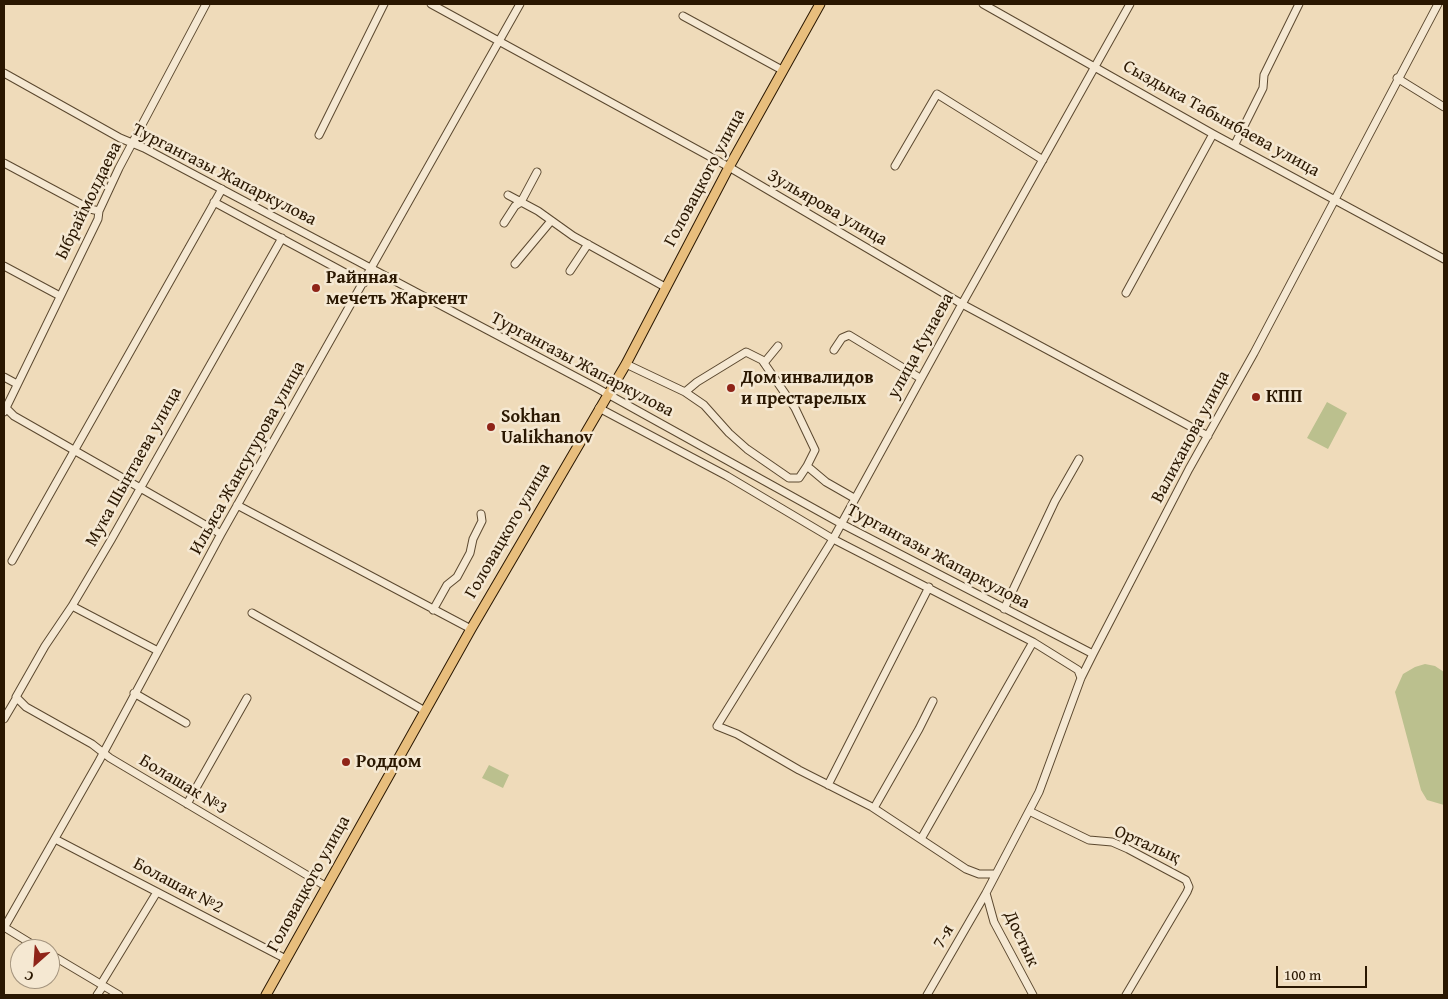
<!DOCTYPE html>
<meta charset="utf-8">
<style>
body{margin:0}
#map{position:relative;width:1448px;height:999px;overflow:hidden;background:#efdbba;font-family:"Gentium Book Plus",serif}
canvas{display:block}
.frame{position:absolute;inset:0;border:5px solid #2a1701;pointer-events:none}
.north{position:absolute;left:10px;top:939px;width:50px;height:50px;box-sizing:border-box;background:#f5e8d2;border:1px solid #a4947e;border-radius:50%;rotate:206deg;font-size:14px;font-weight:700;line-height:20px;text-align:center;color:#2a1701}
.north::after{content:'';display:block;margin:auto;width:18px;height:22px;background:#8f2418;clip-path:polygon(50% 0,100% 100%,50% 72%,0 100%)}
.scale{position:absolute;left:1276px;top:966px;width:91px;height:22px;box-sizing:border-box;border:2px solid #2a1701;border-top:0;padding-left:6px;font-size:15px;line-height:18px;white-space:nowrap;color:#2a1701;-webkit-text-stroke:4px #f5e8d2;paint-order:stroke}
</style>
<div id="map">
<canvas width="1448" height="999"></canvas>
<div class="frame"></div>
<div class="north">С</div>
<div class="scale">100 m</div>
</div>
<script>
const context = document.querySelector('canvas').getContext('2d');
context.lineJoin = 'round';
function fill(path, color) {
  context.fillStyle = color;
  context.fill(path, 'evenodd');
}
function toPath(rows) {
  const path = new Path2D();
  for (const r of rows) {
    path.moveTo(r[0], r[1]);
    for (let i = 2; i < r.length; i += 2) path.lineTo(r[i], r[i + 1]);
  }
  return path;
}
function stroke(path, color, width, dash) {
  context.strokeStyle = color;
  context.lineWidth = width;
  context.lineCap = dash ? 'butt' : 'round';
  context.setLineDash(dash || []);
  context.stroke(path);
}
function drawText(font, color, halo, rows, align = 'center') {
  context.font = font + ' "Gentium Book Plus",serif';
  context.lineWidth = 5;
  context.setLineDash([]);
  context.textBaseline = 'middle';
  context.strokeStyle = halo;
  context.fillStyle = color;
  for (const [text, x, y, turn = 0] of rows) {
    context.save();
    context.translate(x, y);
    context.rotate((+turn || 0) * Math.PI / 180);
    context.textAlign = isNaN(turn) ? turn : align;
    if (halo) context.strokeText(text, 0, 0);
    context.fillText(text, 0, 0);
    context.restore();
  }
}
const green = toPath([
 [1327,402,1347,413,1328,449,1307,438],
 [1425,664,1435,666,1444,672,1444,805,1427,800,1421,790,1395,692,1403,674,1415,667],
 [489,765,509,775,503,788,482,778]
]);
const minor = toPath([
 [431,4,729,167,962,304,1208,436],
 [983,4,1213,134,1444,259],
 [683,16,782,70],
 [4,73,120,138,144,148,595,387,840,523,1093,654],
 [1397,78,1444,107],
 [319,135,384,4],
 [1235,144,1263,88,1264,75,1299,4],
 [4,163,90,209,99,211],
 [895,166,937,94,1043,160],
 [508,195,538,211,573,236,665,287],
 [214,202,364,283],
 [504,223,515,206,521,202,537,172],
 [282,238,111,540,72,606,45,646,16,697,26,707,92,744,110,758,327,887],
 [515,264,551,221],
 [4,266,60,296],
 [570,271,588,244],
 [1126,293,1213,134],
 [834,350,842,338,849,335,920,378],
 [764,363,778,346],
 [626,364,685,392,704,405,729,433,747,449,789,478,799,478,807,466,826,482,854,498],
 [4,377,17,384],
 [685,392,697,382,746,352,762,360,795,408,815,450,807,466],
 [6,408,14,416,221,534],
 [599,408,727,476,833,539,1033,642,1078,670,1081,678],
 [4,412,98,219,99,211,119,168,206,4],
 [237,505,471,629],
 [12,561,222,189],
 [72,606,158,651],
 [1004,609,1055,501,1079,459],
 [433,610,447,585,457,577,470,553,473,539,482,521,481,514],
 [252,613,425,711],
 [134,693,186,723],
 [4,719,17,697],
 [828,785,929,587],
 [187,804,247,698],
 [874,808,919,729,933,701],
 [1029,811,1089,840,1112,842,1128,849,1186,880,1189,887,1187,892,1126,995],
 [55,839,286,959],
 [921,839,1033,642],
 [995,874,979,874,966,869,872,807,799,770,737,734,717,726,833,539,962,304,1130,4],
 [986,893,994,922,1033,995],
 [4,927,40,949],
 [4,928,99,761,221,534,520,4],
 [50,954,119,995],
 [101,984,157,892],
 [97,995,103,986],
 [927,995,986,893,1039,792,1081,678,1093,654,1189,469,1254,353,1438,4]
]);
const major = toPath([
 [266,995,471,629,626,364,729,167,820,4]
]);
const markers = [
 [316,288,5,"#8f2418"],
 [731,388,5,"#8f2418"],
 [1256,397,5,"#8f2418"],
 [491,427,5,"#8f2418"],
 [346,762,5,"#8f2418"]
];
const streetNames = [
 ["Сыздыка Табынбаева улица",1221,119,29],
 ["Тургангазы Жапаркулова",224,175,27],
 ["Головацкого улица",705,178,-62],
 ["Ыбраймолдаева",89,201,-64],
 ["Зульярова улица",827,208,30],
 ["улица Кунаева",921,346,-61],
 ["Тургангазы Жапаркулова",582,365,28],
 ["Валиханова улица",1191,437,-62],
 ["Ильяса Жансугурова улица",248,458,-61],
 ["Мука Шынтаева улица",134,467,-61],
 ["Головацкого улица",508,531,-60],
 ["Тургангазы Жапаркулова",938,557,28],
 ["Болашак №3",183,785,31],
 ["Орталық",1147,845,24],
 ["Головацкого улица",309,884,-61],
 ["Болашак №2",178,886,28],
 ["7-я",944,937,-60],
 ["Достык",1021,939,65]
];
const poiNames = [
 ["Райнная",326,278],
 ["мечеть Жаркент",326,299],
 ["Дом инвалидов",741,378],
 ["и престарелых",741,399],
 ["КПП",1266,397],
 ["Sokhan",501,417],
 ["Ualikhanov",501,438],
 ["Роддом",356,762]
];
fill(green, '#bbc08e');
stroke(minor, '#5b482f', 9);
stroke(major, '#2a1701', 11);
stroke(minor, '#f5e8d2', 7);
stroke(major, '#e8be7d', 9);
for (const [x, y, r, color] of markers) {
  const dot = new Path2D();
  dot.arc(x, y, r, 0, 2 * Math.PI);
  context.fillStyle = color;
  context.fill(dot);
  stroke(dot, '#f5e8d2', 2);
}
drawText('18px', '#2a1701', '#f5e8d2', streetNames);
drawText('bold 18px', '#2a1701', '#f5e8d2', poiNames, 'left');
</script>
